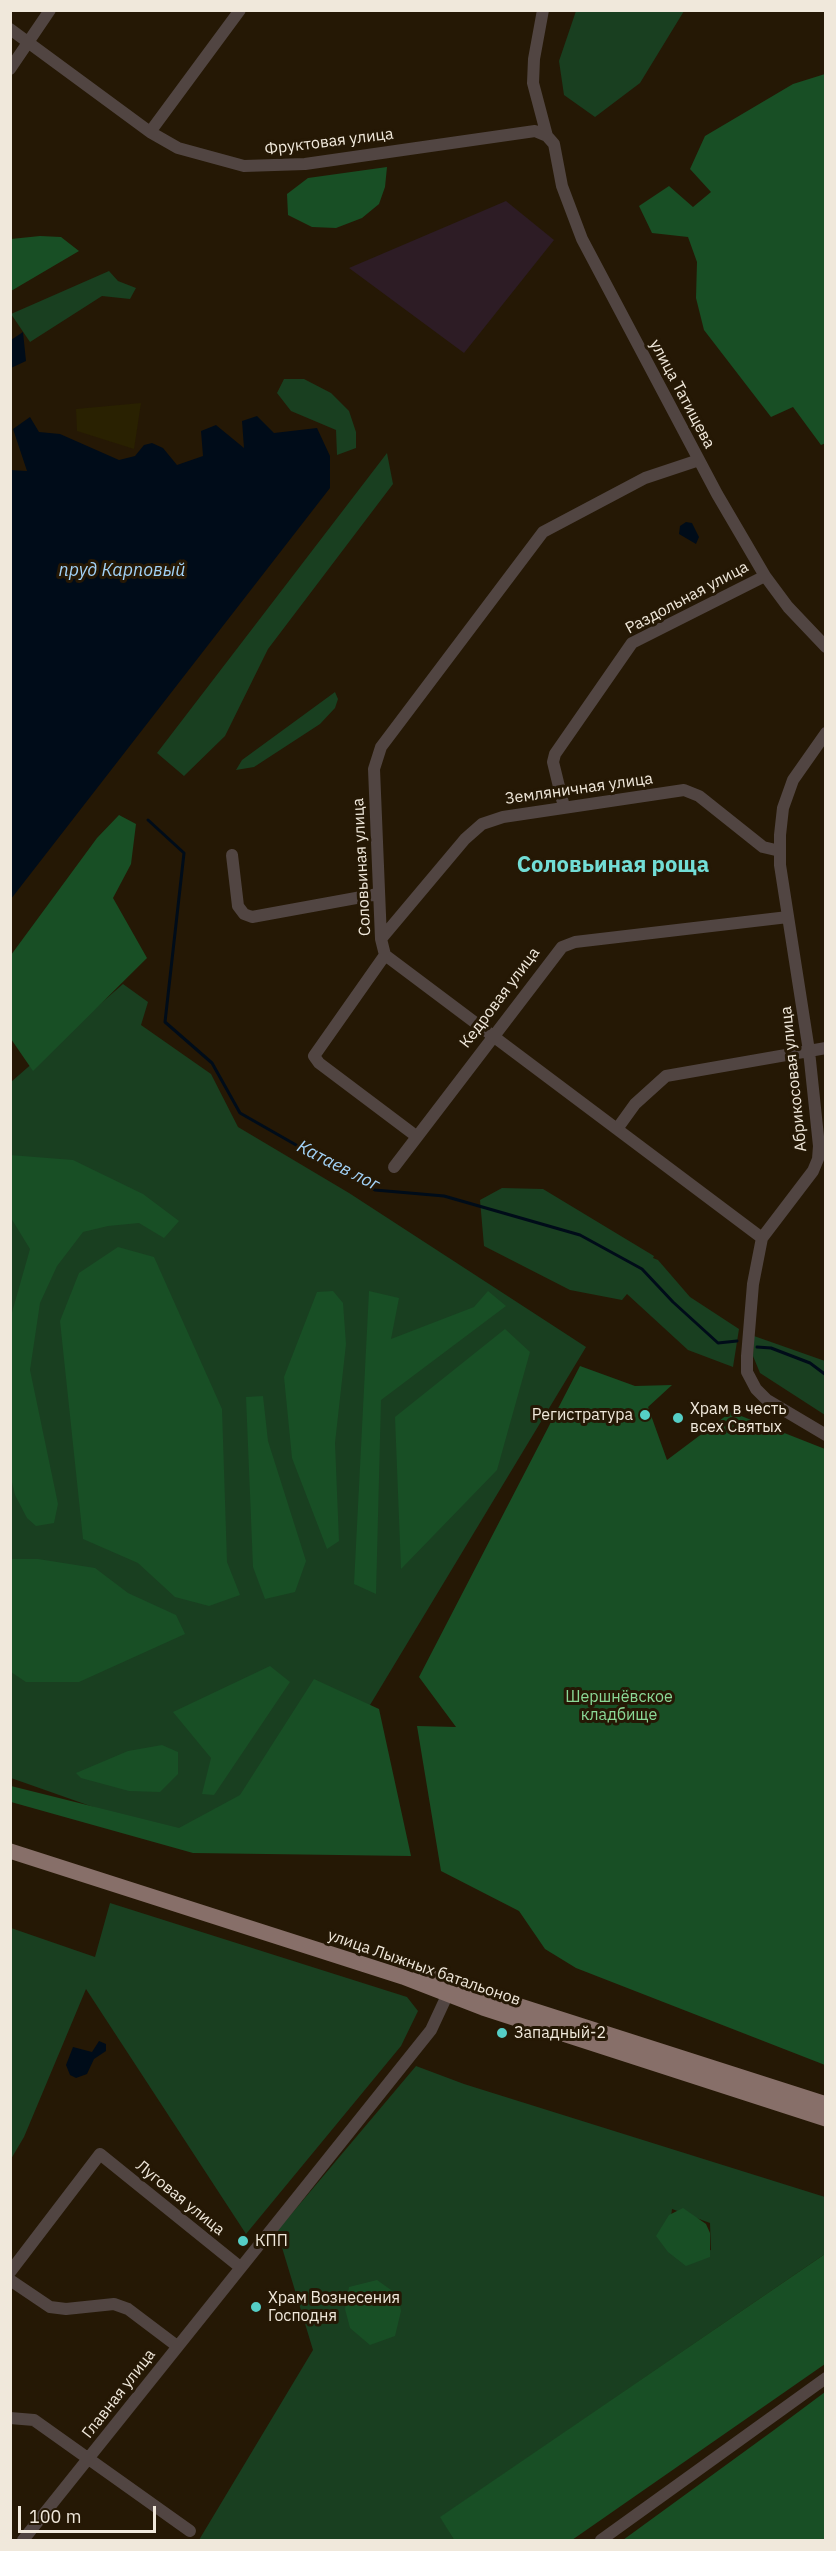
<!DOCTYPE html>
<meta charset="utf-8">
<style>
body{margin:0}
#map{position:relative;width:836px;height:2551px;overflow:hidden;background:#251805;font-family:"IBM Plex Sans",sans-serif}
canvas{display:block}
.frame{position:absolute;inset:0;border:12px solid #f0e8db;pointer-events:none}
.scale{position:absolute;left:18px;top:2506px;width:138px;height:27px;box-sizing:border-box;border:3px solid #f0e8db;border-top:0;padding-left:8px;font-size:18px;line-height:21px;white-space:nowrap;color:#f0e8db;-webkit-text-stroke:4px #251805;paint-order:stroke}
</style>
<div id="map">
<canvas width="836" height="2551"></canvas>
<div class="frame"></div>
<div class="scale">100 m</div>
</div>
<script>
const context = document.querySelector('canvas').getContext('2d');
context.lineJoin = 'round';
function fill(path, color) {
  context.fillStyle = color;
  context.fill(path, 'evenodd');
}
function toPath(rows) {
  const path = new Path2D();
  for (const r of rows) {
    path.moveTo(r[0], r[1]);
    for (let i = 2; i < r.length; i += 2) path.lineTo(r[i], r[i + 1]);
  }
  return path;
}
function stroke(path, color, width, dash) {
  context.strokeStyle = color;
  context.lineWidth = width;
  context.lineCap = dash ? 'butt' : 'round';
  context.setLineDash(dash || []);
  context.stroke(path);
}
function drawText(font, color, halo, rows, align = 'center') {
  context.font = font + ' "IBM Plex Sans",sans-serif';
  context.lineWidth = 6;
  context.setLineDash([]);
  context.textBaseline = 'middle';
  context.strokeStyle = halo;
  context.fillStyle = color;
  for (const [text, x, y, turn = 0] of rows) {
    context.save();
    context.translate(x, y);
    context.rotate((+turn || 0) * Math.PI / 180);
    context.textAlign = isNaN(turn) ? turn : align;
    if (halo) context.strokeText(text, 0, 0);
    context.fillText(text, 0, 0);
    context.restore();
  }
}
const commercial = toPath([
 [506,201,554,240,464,353,349,268]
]);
const green = toPath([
 [576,11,684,11,640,83,595,117,564,95,559,61],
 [109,271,118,281,136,288,130,299,102,296,30,342,11,314],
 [284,379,304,379,331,393,349,411,356,432,356,448,337,455,336,430,291,411,277,393],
 [387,453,393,484,268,649,225,736,184,776,157,753],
 [335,692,338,699,335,708,320,724,254,767,236,770,242,760],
 [123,984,148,1002,141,1025,211,1074,238,1127,349,1193,586,1347,300,1821,201,1845,11,1778,11,1082],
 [502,1188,543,1189,654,1256,653,1258,658,1260,690,1297,739,1329,733,1367,688,1350,627,1294,622,1300,570,1290,484,1246,480,1200],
 [754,1336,825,1361,825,1415,760,1373,753,1356],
 [110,1903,407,1997,418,2011,401,2046,246,2234,86,1989,24,2137,11,2159,11,1928,95,1957],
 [416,2066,464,2084,825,2197,825,2254,441,2517,454,2540,199,2540,313,2350,277,2231],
 [672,2209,710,2223,711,2250,683,2257,668,2242]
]);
const forest = toPath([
 [825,74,826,443,821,445,793,407,771,417,704,330,696,298,697,262,688,237,652,233,639,206,669,186,693,207,711,192,690,169,705,136,793,84],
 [387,167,385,187,379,204,362,218,336,228,312,227,288,215,287,194,308,178],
 [40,236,61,237,79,251,11,291,11,239],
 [119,815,136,824,131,864,113,898,147,958,33,1071,11,1039,11,955,97,838],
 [10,1155,73,1160,143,1194,179,1221,164,1238,139,1223,108,1226,83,1232,57,1266,40,1303,30,1370,58,1504,54,1523,36,1526,27,1518,15,1495,11,1478,11,1316,30,1249,11,1218],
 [118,1247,154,1257,222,1409,227,1562,240,1595,209,1606,175,1597,138,1563,83,1539,60,1321,79,1273],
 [333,1291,343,1303,346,1344,335,1443,339,1541,327,1549,292,1458,284,1377,317,1292],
 [369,1291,399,1298,391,1339,474,1307,488,1291,506,1306,381,1400,376,1594,354,1584],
 [505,1329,530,1352,497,1470,401,1569,395,1417],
 [580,1366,635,1386,672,1385,648,1407,667,1460,731,1412,825,1449,825,2065,576,1968,545,1949,519,1911,441,1871,417,1726,456,1727,419,1677],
 [263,1396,268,1441,306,1561,295,1592,265,1599,253,1567,246,1397],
 [11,1559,38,1559,95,1568,128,1593,176,1615,185,1634,79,1682,26,1682,11,1672],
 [270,1666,290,1682,214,1795,202,1794,211,1758,173,1712],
 [314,1679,379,1709,411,1856,193,1853,11,1802,11,1786,179,1828,240,1795],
 [162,1745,178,1752,178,1774,160,1792,129,1791,81,1778,76,1773,128,1751],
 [683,2208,706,2224,710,2233,710,2257,686,2266,668,2252,656,2236,669,2215],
 [825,2254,825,2364,572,2540,454,2540,440,2517],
 [377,2280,398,2295,401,2311,395,2336,370,2345,350,2328,345,2309,349,2287],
 [825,2392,825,2540,623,2540,774,2430]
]);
const sand = toPath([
 [141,403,134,449,77,431,76,409]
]);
const water = toPath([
 [23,332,26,361,11,368,11,340],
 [257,416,274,433,317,428,330,456,330,488,11,899,10,470,27,471,13,429,30,417,39,432,60,434,119,460,135,456,144,445,152,443,163,448,177,465,203,456,201,431,216,425,244,448,242,421],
 [686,522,692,523,699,537,696,544,679,534,680,526],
 [99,2041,106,2044,106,2051,94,2059,87,2074,76,2078,70,2075,66,2065,73,2047,92,2052]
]);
const stream = toPath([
 [148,820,184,853,165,1022,212,1063,240,1113,375,1190,444,1196,580,1235,642,1269,673,1302,718,1343,737,1341],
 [757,1347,771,1348,810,1363,826,1375]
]);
const minor = toPath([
 [543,10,534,59,533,83,547,136],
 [10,29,150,132,178,148,244,166,305,164,535,131,547,136,554,144,562,186,582,239,717,494,765,576,788,607,826,647],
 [10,69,50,10],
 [150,132,240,10],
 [699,460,645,478,543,532,381,747,374,769,381,939,385,955,762,1238],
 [826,733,793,780,783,808,780,835,780,865,809,1051,819,1146,818,1159,813,1171,762,1238,753,1284,747,1356,747,1372,756,1389,767,1400,826,1435],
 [564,807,553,762,555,754,632,643,765,576],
 [232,855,238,906,244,914,252,917,378,894],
 [381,939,465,839,482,824,503,817,684,790,699,796,763,847,780,851],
 [385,955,314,1056,319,1063,416,1136],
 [617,1129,635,1104,666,1076,826,1048],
 [394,1167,562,947,575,942,788,917],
 [10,2272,100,2154,240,2267],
 [10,2280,50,2307,66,2309,114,2304,128,2309,177,2346],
 [10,2418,34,2420,190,2531],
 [23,2540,431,2030,451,1987],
 [601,2540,826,2378]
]);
const major = toPath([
 [10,1851,403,1977,483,2008,826,2119],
 [420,1974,826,2104]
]);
const markers = [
 [645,1415,6,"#55cec6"],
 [678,1418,6,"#55cec6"],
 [502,2033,6,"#55cec6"],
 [243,2241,6,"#55cec6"],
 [256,2307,6,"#55cec6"]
];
const streetNames = [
 ["Фруктовая улица",329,142,-7],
 ["улица Татищева",682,394,62],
 ["Раздольная улица",687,598,-28],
 ["Земляничная улица",579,789,-8],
 ["Соловьиная улица",362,867,-93],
 ["Кедровая улица",500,998,-53],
 ["Абрикосовая улица",794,1079,-96],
 ["улица Лыжных батальонов",424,1968,19],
 ["Луговая улица",180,2198,39],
 ["Главная улица",119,2394,-52]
];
const poiNames = [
 ["Храм в честь",690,1409],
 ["всех Святых",690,1427],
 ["Регистратура",633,1415,"right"],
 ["Западный-2",514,2033],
 ["КПП",255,2241],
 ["Храм Вознесения",268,2298],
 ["Господня",268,2316]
];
const parkNames = [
 ["Шершнёвское",619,1697],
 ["кладбище",619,1715]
];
const waterNames = [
 ["пруд Карповый",122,571],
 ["Катаев лог",338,1166,27]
];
const districtNames = [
 ["Соловьиная роща",613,866]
];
fill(commercial, '#2d1c25');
fill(green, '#193f20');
fill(forest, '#184f25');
fill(sand, '#292101');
fill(water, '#000c19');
stroke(stream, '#000c19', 3);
stroke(minor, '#514542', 12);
stroke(major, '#876f69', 15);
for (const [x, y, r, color] of markers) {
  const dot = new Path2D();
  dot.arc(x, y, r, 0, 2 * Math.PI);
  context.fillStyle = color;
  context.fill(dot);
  stroke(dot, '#251805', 2);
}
drawText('16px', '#f0e8db', '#251805', streetNames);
drawText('16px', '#f0e8db', '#251805', poiNames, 'left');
drawText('16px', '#8bd997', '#251805', parkNames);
drawText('italic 18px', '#a3d3f8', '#251805', waterNames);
drawText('bold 22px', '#72ddd6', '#251805', districtNames);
</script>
